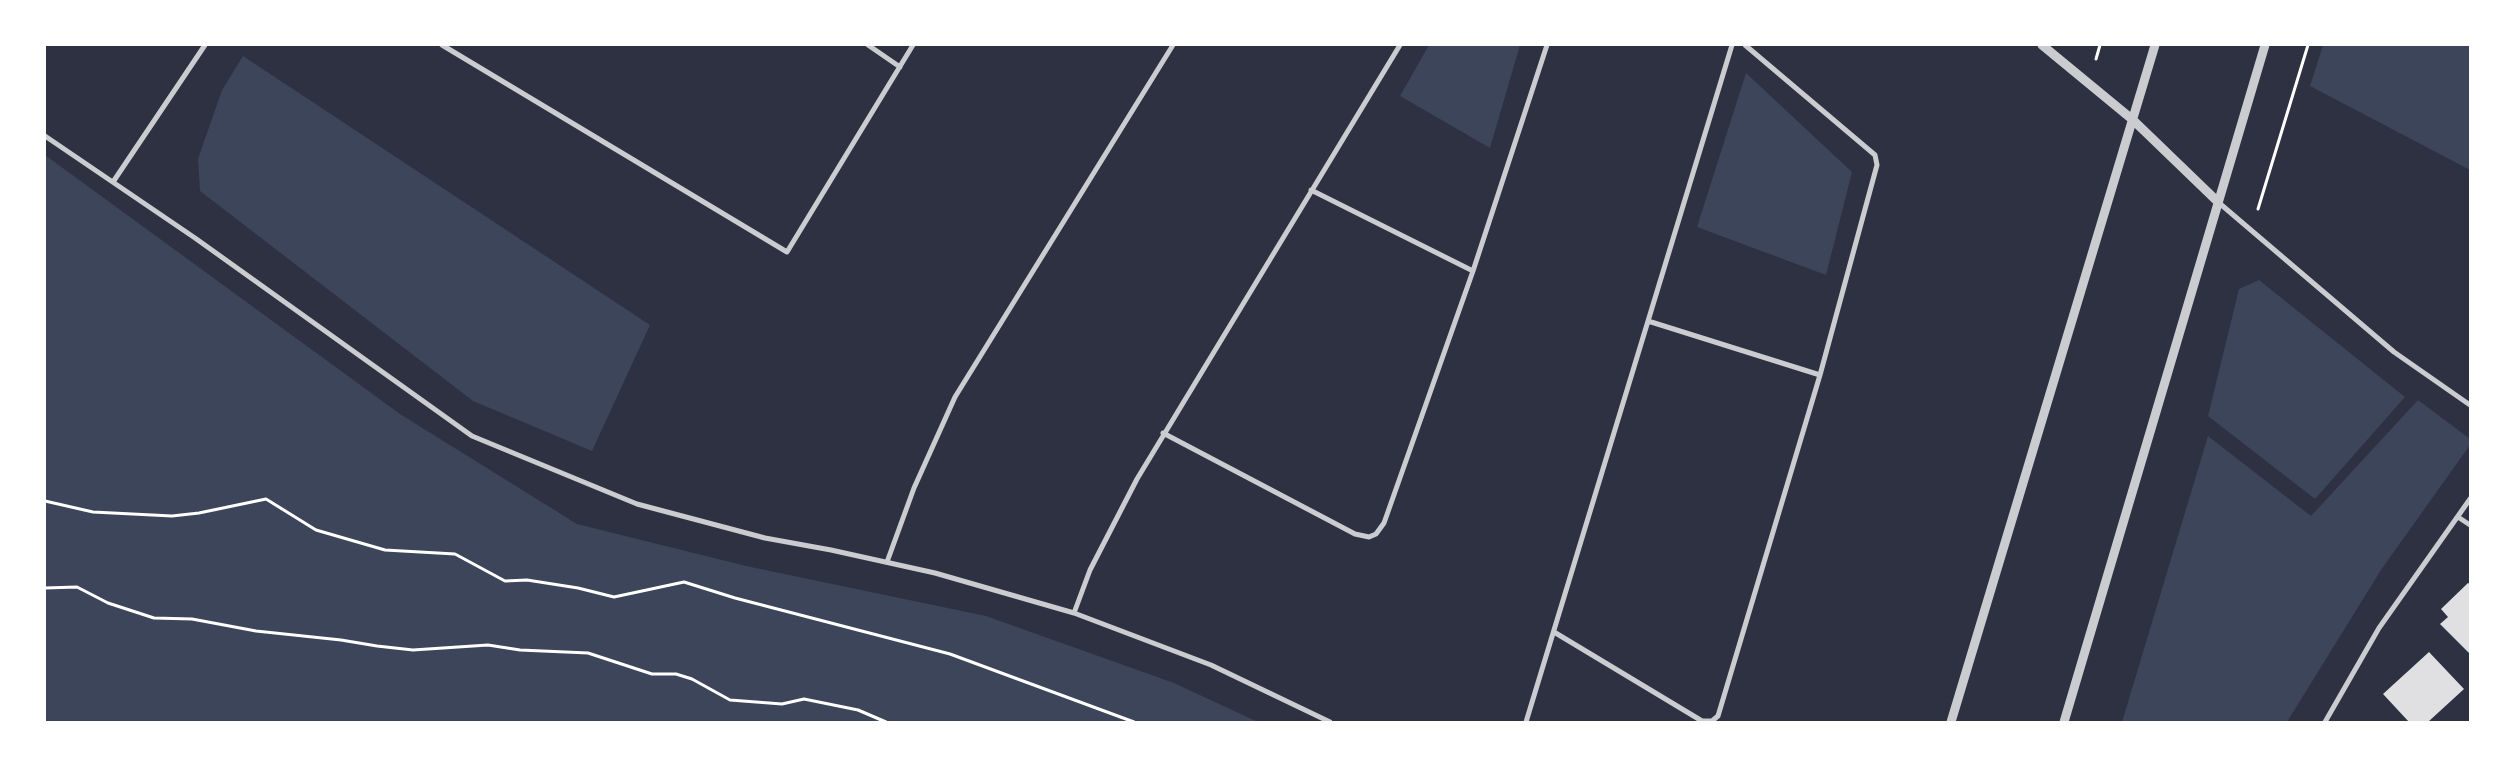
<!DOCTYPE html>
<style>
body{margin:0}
#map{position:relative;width:2515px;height:767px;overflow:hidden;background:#2d3142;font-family:Roboto,sans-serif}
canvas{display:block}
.frame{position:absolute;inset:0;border:46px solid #fff;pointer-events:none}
</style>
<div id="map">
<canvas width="2515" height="767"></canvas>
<div class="frame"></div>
</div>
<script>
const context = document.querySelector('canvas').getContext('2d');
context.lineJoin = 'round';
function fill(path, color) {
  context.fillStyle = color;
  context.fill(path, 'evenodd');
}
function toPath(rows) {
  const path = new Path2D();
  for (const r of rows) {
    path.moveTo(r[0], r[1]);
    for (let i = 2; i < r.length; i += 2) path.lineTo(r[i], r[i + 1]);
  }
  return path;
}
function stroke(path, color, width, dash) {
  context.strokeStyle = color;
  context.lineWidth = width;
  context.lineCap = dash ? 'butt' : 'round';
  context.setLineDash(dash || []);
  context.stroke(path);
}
const green = toPath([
 [1429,45,1520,45,1490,148,1400,96],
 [2323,45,2470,45,2470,170,2310,86],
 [243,56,650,325,592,451,473,401,200,191,198,159,222,90],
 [1746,73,1852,172,1826,275,1697,227],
 [45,155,400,414,577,524,746,566,986,616,1174,683,1258,722,45,722],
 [2259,280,2405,397,2315,499,2208,416,2239,289],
 [2418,400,2470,439,2470,445,2381,570,2287,722,2122,722,2208,436,2311,516]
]);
const building = toPath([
 [2468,583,2470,584,2470,654,2440,624,2448,617,2441,609],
 [2429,652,2464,689,2428,722,2409,722,2383,694]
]);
const path = toPath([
 [2096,59,2100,45],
 [2258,209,2308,45],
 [45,501,93,512,172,516,199,513,266,499,316,530,385,550,455,554,505,581,527,580,578,588,614,597,684,582,735,598,950,654,1134,722],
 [45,588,77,587,108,603,154,618,192,619,256,631,341,640,377,646,413,650,488,645,520,650,588,653,652,674,676,674,692,679,730,700,782,704,804,699,858,710,886,722]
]);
const minor = toPath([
 [442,45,787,252,913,45],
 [868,45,900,67],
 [45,136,195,238,472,436,637,504,765,538,831,550,935,573,1074,613,1211,665,1330,722],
 [113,182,205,45],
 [1311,190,1473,271],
 [2218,202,2394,352,2470,405],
 [1648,321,1820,375],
 [1163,433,1355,534,1369,537,1376,534,1384,523,1473,271,1547,45],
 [2458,517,2470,525],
 [887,562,914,488,955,397,1173,45],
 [1074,613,1090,570,1137,479,1400,45],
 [1554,632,1702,721,1712,721,1718,716,1820,375,1877,165,1875,155,1745,45],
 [1526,722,1732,45],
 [2325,722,2379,628,2470,499]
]);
const tertiary = toPath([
 [2042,45,2133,120,2218,202],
 [1951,722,2155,45],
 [2064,722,2265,45]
]);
fill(green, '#3c4559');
fill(building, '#e0e0e3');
stroke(path, '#fff', 3);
stroke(minor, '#caccd0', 5);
stroke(tertiary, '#caccd0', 9);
</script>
